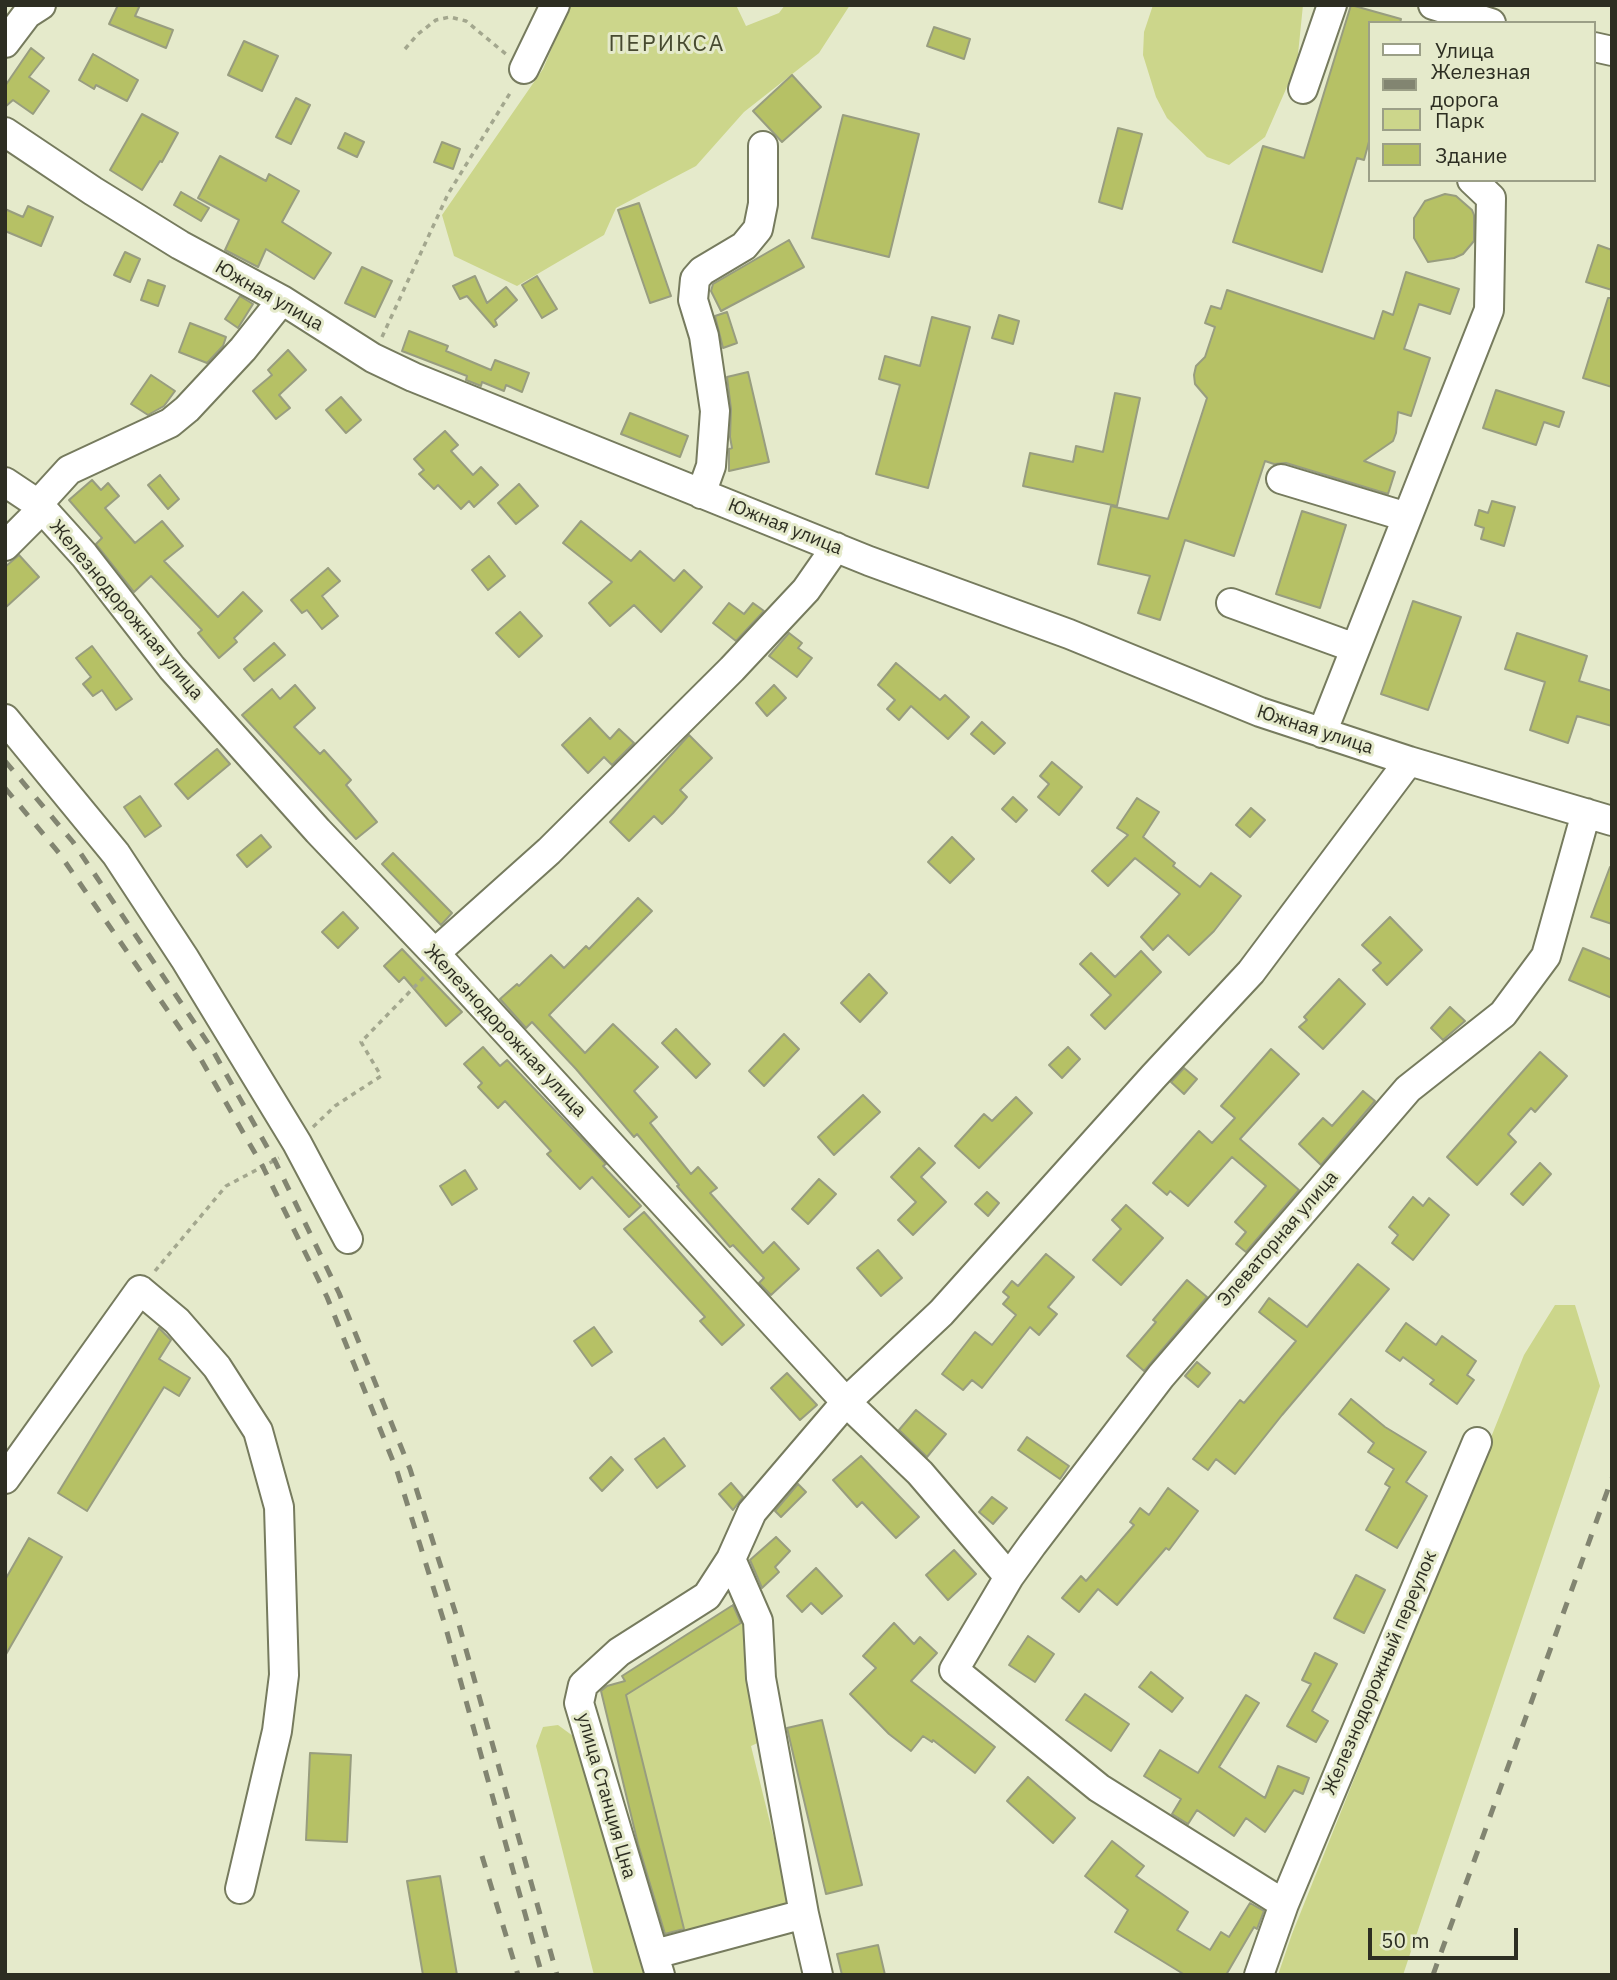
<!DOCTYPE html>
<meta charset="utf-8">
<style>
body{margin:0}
#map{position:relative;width:1617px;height:1980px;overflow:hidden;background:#e5eacb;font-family:"IBM Plex Sans",sans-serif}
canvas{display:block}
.frame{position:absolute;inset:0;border:7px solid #2d2e22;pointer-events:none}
.legend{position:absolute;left:1368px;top:21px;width:228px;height:161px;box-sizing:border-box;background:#e5eacb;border:2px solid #9b9f87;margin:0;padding:9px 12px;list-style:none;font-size:21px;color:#2d2e22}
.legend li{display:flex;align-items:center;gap:14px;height:35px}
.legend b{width:35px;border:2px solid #9b9f87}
.scale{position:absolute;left:1368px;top:1928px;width:150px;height:32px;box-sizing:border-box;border:4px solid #2d2e22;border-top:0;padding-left:9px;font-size:21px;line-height:24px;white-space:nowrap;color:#2d2e22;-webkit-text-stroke:5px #e5eacb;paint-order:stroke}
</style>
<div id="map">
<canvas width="1617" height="1980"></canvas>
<div class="frame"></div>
<ul class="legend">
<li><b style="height:9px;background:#fff"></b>Улица</li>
<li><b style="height:9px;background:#828571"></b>Железная дорога</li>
<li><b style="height:19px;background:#ccd68b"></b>Парк</li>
<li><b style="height:19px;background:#b6c165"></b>Здание</li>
</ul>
<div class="scale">50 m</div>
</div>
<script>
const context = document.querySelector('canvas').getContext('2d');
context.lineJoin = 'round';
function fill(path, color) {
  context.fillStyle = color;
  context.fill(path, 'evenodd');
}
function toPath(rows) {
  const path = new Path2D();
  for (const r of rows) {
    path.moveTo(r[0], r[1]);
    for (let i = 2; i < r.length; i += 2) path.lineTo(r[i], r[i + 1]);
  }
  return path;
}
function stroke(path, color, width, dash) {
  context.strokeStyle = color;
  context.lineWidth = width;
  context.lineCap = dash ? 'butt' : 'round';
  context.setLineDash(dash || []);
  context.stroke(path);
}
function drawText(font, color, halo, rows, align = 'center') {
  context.font = font + ' "IBM Plex Sans",sans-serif';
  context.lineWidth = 6;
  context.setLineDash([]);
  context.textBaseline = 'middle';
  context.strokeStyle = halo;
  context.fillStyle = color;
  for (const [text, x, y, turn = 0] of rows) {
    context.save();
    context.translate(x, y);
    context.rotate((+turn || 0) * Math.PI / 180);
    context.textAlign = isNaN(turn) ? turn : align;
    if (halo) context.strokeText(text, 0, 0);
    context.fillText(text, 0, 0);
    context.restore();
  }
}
const green = toPath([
 [570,5,736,5,746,26,779,13,785,5,850,5,819,53,744,112,696,166,616,208,604,235,517,286,454,256,442,215,543,69],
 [1153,5,1303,5,1297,64,1265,137,1229,165,1207,157,1167,118,1156,97,1143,55,1144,32],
 [1555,1305,1575,1305,1600,1386,1403,1975,1278,1975,1292,1934,1524,1355],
 [748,1618,764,1740,751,1746,788,1895,787,1907,686,1938,626,1695],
 [558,1725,573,1736,581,1734,653,1975,594,1975,536,1746,543,1727]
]);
const building = toPath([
 [118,5,140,5,135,16,173,30,166,48,109,24,118,5],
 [1351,5,1401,19,1400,23,1370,23,1370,138,1364,160,1357,158,1322,272,1233,242,1263,146,1304,158,1351,5],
 [934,27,970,39,964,59,927,46,934,27],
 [244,41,278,56,262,91,228,75,244,41],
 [31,48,44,58,29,77,49,91,33,114,13,100,5,107,5,86,31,48],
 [93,54,138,80,127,101,96,85,94,89,79,80,93,54],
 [792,75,821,107,782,142,753,111,792,75],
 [296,98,310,105,291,144,276,137,296,98],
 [142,114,178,133,162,162,160,161,142,190,110,170,142,114],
 [843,115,919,134,889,257,812,238,843,115],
 [1118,128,1142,134,1122,209,1099,202,1118,128],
 [345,133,364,142,357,157,338,148,345,133],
 [442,142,460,149,453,169,434,162,442,142],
 [220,156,266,181,269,174,299,191,282,222,331,253,314,279,266,249,258,267,225,250,239,220,198,198,220,156],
 [181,192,209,208,201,221,174,205,181,192],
 [1445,194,1456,196,1472,210,1474,215,1474,241,1463,254,1454,258,1428,262,1414,238,1414,218,1425,201,1445,194],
 [639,203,671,296,650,303,618,210,639,203],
 [28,206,53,217,41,246,5,231,5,209,23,217,28,206],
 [789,240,804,267,721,311,711,291,713,284,789,240],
 [1598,245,1612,250,1612,290,1586,282,1598,245],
 [125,252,140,259,130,282,114,275,125,252],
 [362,267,392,281,375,317,345,303,362,267],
 [1406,272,1459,289,1450,314,1419,304,1404,349,1430,358,1411,416,1398,412,1396,433,1393,441,1364,461,1395,472,1388,494,1286,463,1274,464,1265,461,1234,556,1185,540,1160,620,1138,613,1150,576,1098,564,1111,506,1168,519,1207,398,1195,384,1194,375,1196,366,1205,357,1215,327,1205,323,1211,306,1221,309,1227,290,1374,339,1383,311,1393,315,1406,272],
 [475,276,487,303,506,287,517,300,495,320,497,325,494,327,467,296,460,299,453,286,475,276],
 [537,276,557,309,542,318,522,285,537,276],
 [148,280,165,286,158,306,141,300,148,280],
 [240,296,253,304,238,328,225,319,240,296],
 [1608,298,1612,298,1612,387,1583,378,1608,298],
 [727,312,737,343,723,348,715,316,727,312],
 [999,315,1019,321,1013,344,992,338,999,315],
 [932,317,970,327,928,488,876,474,900,385,879,379,885,356,920,366,932,317],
 [190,323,226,337,223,346,207,363,179,352,190,323],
 [409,331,448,346,446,351,491,370,495,360,529,373,522,392,506,385,504,391,482,382,481,386,466,380,467,376,402,351,409,331],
 [288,350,306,370,279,395,290,408,276,419,253,391,272,375,268,370,288,350],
 [748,372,769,462,729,471,729,449,732,448,730,437,731,409,727,377,748,372],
 [151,375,175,391,164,406,148,415,131,404,151,375],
 [1496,390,1564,412,1559,427,1544,422,1536,445,1483,428,1496,390],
 [1115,393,1140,398,1117,506,1023,486,1030,453,1073,462,1076,446,1103,452,1115,393],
 [341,397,361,420,346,433,326,410,341,397],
 [630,413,688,436,680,457,621,434,630,413],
 [445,431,458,445,451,451,473,475,481,467,498,485,474,507,469,501,461,509,438,485,434,489,419,474,424,470,414,459,445,431],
 [160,475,179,499,168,509,148,485,160,475],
 [92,480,101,490,108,483,119,496,105,508,135,543,162,521,183,546,164,561,218,617,243,592,262,611,234,638,237,642,219,658,198,633,202,630,151,576,134,592,96,544,102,538,69,500,92,480],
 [519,484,538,506,516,524,498,503,519,484],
 [1492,501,1515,507,1504,546,1481,539,1484,528,1475,525,1479,510,1488,513,1492,501],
 [1302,511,1346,525,1320,608,1276,594,1302,511],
 [581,521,631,561,640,551,674,581,684,570,702,587,661,632,634,605,610,626,589,603,612,582,563,543,581,521],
 [19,555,39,577,5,608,5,567,19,555],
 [489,556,505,576,488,590,472,570,489,556],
 [328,568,340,581,322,596,338,616,322,629,307,610,302,613,291,600,328,568],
 [1413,601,1461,617,1428,710,1381,694,1413,601],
 [729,603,744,614,753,603,764,611,736,641,713,623,729,603],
 [520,612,542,636,519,657,496,633,520,612],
 [789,633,802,643,798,648,812,658,797,677,769,656,789,633],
 [1517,633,1587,656,1579,681,1612,691,1612,726,1577,716,1568,743,1530,730,1545,682,1505,669,1517,633],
 [274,643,285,655,254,681,244,669,274,643],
 [92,646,132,699,116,710,102,690,93,696,83,684,91,677,76,658,92,646],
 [896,663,940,700,945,695,969,717,948,739,911,706,899,720,887,709,895,700,878,685,896,663],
 [295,685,315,708,294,727,320,754,324,750,351,780,346,785,377,822,356,839,242,715,272,689,280,699,295,685],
 [774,685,786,698,767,716,756,703,774,685],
 [590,718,610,739,619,729,634,743,612,765,604,757,588,773,562,745,590,718],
 [982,722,1005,743,994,754,971,734,982,722],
 [689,735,712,758,680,790,687,797,673,813,662,824,654,816,629,841,610,822,689,735],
 [217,749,230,764,188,799,175,784,217,749],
 [1052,762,1082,787,1059,815,1038,797,1049,784,1040,776,1052,762],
 [140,796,161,826,145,837,124,807,140,796],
 [1013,797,1027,810,1016,822,1002,809,1013,797],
 [1137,798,1159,812,1143,837,1175,863,1173,866,1200,887,1211,873,1241,896,1214,931,1189,955,1168,935,1153,950,1141,937,1180,894,1135,858,1108,886,1092,871,1128,835,1117,828,1137,798],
 [1251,808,1265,820,1250,837,1236,825,1251,808],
 [261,835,271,847,247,867,237,855,261,835],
 [952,837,974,859,950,883,928,862,952,837],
 [393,853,452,913,441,925,382,864,393,853],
 [1610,867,1612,867,1612,924,1591,917,1610,867],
 [638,898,652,911,549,1015,585,1053,613,1024,658,1067,634,1091,657,1117,650,1123,691,1174,698,1167,717,1188,710,1193,763,1253,774,1242,799,1269,771,1295,759,1283,764,1278,733,1245,730,1247,677,1186,679,1185,637,1134,634,1137,576,1069,532,1022,526,1028,500,999,517,984,519,986,551,955,564,968,586,946,589,949,638,898],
 [343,912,358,928,338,948,322,932,343,912],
 [1390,917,1422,950,1387,985,1373,970,1381,963,1362,945,1390,917],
 [1583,948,1612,960,1612,998,1569,980,1583,948],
 [402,949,462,1012,446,1026,404,977,399,982,384,966,402,949],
 [1141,951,1161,972,1105,1029,1091,1015,1111,995,1080,964,1091,953,1115,977,1141,951],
 [869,974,887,993,860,1022,841,1003,869,974],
 [1339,979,1365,1004,1323,1049,1299,1027,1307,1020,1304,1017,1339,979],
 [1450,1007,1465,1021,1443,1040,1431,1028,1450,1007],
 [676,1029,710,1064,696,1078,662,1043,676,1029],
 [784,1034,799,1049,764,1086,749,1071,784,1034],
 [483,1047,500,1066,507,1060,606,1164,603,1166,641,1206,629,1217,592,1177,580,1189,547,1154,551,1151,505,1101,498,1108,478,1087,482,1083,464,1064,483,1047],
 [1068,1047,1080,1059,1062,1078,1049,1065,1068,1047],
 [1271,1049,1299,1074,1240,1139,1299,1190,1246,1252,1236,1244,1246,1232,1235,1222,1266,1186,1232,1157,1188,1206,1170,1191,1167,1195,1153,1183,1199,1131,1212,1143,1235,1118,1221,1106,1271,1049],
 [1540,1052,1567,1076,1535,1112,1531,1108,1508,1134,1516,1142,1477,1185,1447,1157,1540,1052],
 [1184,1068,1197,1079,1184,1094,1171,1082,1184,1068],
 [1363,1091,1375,1101,1321,1165,1299,1144,1323,1118,1332,1126,1363,1091],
 [863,1095,880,1112,834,1155,818,1137,863,1095],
 [1016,1097,1032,1113,979,1168,955,1146,984,1114,992,1121,1016,1097],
 [919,1148,935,1163,921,1177,946,1202,913,1235,898,1220,916,1202,891,1177,919,1148],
 [1540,1163,1551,1174,1523,1205,1511,1194,1540,1163],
 [465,1170,477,1189,452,1205,440,1186,465,1170],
 [819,1179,836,1194,808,1224,792,1209,819,1179],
 [987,1192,999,1203,988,1216,975,1204,987,1192],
 [1413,1197,1423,1206,1429,1198,1449,1215,1413,1260,1392,1243,1398,1235,1389,1227,1413,1197],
 [1126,1205,1163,1238,1121,1285,1093,1260,1121,1229,1112,1220,1126,1205],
 [644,1212,744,1325,722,1345,700,1321,705,1317,624,1229,644,1212],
 [878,1250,902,1278,881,1296,857,1268,878,1250],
 [1046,1254,1074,1277,1048,1307,1057,1314,1039,1335,1030,1327,982,1388,972,1380,963,1390,942,1374,975,1332,992,1345,1016,1315,1003,1304,1009,1297,1003,1292,1012,1281,1018,1286,1046,1254],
 [1358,1264,1389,1289,1282,1415,1235,1474,1216,1459,1208,1470,1193,1459,1240,1400,1244,1403,1296,1341,1259,1312,1269,1298,1307,1327,1358,1264],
 [1187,1280,1207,1297,1144,1371,1127,1356,1156,1322,1153,1320,1187,1280],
 [1406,1323,1436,1345,1442,1336,1476,1361,1467,1375,1474,1380,1457,1404,1430,1384,1434,1380,1403,1357,1400,1361,1386,1351,1406,1323],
 [594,1327,612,1352,592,1366,574,1341,594,1327],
 [159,1328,171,1340,159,1359,190,1378,179,1396,164,1387,87,1511,58,1493,159,1328],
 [1197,1362,1210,1373,1198,1387,1185,1376,1197,1362],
 [787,1373,817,1405,800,1420,771,1388,787,1373],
 [1351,1399,1385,1427,1426,1452,1406,1482,1427,1496,1397,1548,1366,1530,1390,1487,1385,1484,1394,1469,1368,1452,1374,1443,1339,1414,1351,1399],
 [916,1410,946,1434,927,1457,899,1430,916,1410],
 [1027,1437,1069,1466,1060,1479,1018,1450,1027,1437],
 [664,1438,685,1466,657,1488,635,1459,664,1438],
 [861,1456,919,1517,896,1538,862,1502,857,1507,833,1480,861,1456],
 [611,1457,623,1470,602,1491,590,1478,611,1457],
 [731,1483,743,1497,733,1510,719,1494,731,1483],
 [798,1484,806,1492,781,1517,775,1511,798,1484],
 [1168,1488,1198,1511,1169,1550,1166,1548,1117,1605,1098,1589,1079,1612,1062,1598,1081,1576,1086,1581,1134,1525,1130,1522,1140,1508,1149,1515,1168,1488],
 [992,1497,1007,1508,993,1524,979,1512,992,1497],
 [776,1537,790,1551,775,1567,779,1572,762,1588,750,1560,776,1537],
 [29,1538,62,1557,5,1656,5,1580,29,1538],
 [954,1550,976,1574,948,1600,926,1575,954,1550],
 [816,1568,842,1596,822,1614,811,1603,802,1612,787,1596,816,1568],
 [1356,1575,1385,1590,1364,1633,1334,1618,1356,1575],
 [733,1605,741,1623,626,1695,684,1929,665,1934,638,1844,601,1691,607,1686,625,1681,622,1676,733,1605],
 [894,1623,914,1644,920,1637,937,1653,911,1681,995,1747,975,1773,933,1740,932,1742,923,1736,911,1751,889,1734,850,1694,876,1668,863,1656,894,1623],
 [1028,1636,1054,1654,1035,1682,1009,1665,1028,1636],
 [1315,1653,1337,1664,1312,1711,1328,1721,1316,1742,1287,1726,1311,1684,1302,1680,1315,1653],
 [1151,1672,1183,1698,1172,1712,1139,1687,1151,1672],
 [1085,1694,1129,1724,1111,1751,1066,1720,1085,1694],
 [1246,1695,1259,1703,1219,1767,1265,1798,1278,1766,1309,1778,1303,1794,1294,1790,1265,1832,1246,1818,1234,1836,1197,1810,1188,1824,1172,1814,1181,1799,1144,1776,1160,1750,1198,1773,1246,1695],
 [822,1720,862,1885,826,1894,787,1728,822,1720],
 [310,1753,351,1755,347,1842,306,1840,310,1753],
 [1028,1777,1075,1818,1053,1843,1007,1801,1028,1777],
 [1112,1841,1144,1866,1136,1876,1188,1912,1177,1930,1210,1950,1221,1932,1229,1937,1250,1903,1264,1911,1257,1929,1254,1927,1226,1975,1185,1975,1115,1932,1128,1910,1085,1876,1112,1841],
 [440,1876,457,1975,423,1975,407,1881,440,1876],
 [878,1945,885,1975,842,1975,837,1954,878,1945]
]);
const path = toPath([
 [405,49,418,34,436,20,450,17,466,21,507,55],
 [382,337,448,194,512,90],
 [313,1127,335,1106,381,1076,361,1042,425,976],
 [155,1271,226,1186,279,1158]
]);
const minor = toPath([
 [1433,5,1491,23],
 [5,43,27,14,41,5],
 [1594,47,1612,51],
 [524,69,555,5],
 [1303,89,1332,5],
 [5,132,93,191,180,245,282,300,373,358,413,377,869,561,1069,634,1260,712,1409,761,1612,821],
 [1281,479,1407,517],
 [5,482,38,504,84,555,172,668,318,831,441,960,846,1402,920,1473,1009,1577],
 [701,494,711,466,715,411,704,336,693,300,695,279,702,271,744,246,758,229,763,204,763,146],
 [38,504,69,470,170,423,187,409,243,349,282,300],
 [5,546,42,509],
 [1231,603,1355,648],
 [5,719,116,854,185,959,297,1143,348,1239],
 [1322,733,1489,310,1491,198,1472,180],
 [435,953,549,851,732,669,806,590,836,547],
 [1477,1442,1284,1904,1099,1788,954,1670,1009,1577,1032,1545,1161,1376,1408,1089,1503,1014,1546,956,1586,813],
 [5,1479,140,1290,177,1321,217,1367,258,1431,279,1507,284,1675,277,1731,240,1889],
 [731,1559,758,1621,761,1678,804,1914],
 [655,1954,804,1914,818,1975],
 [660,1975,579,1703,583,1685,619,1652,707,1596,731,1559,752,1512,846,1402,941,1313,1154,1076,1251,972,1409,761],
 [1259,1975,1284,1904]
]);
const rail = toPath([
 [5,761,73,842,212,1049,275,1161,339,1293,410,1469,458,1621,557,1975],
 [5,788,59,853,199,1056,263,1167,327,1297,397,1471,445,1625,542,1975],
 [482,1856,518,1975],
 [1433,1975,1612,1478]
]);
const streetNames = [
 ["Южная улица",269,296,30],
 ["Южная улица",785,527,22],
 ["Железнодорожная улица",126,610,50],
 ["Южная улица",1315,730,18],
 ["Железнодорожная улица",505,1031,47],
 ["Элеваторная улица",1278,1239,-49],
 ["Железнодорожный переулок",1380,1673,-67],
 ["улица Станция Цна",606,1796,74]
];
const quarterNames = [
 ["ПЕРИКСА",667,44]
];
fill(green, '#ccd68b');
fill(building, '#b6c165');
stroke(building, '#989d7f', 2);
stroke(minor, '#767b5e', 32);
stroke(path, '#a3a78e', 3.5, [5, 5]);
stroke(minor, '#fff', 28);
stroke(rail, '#828571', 5, [12, 12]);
drawText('19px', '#2d2e22', '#e5eacb', streetNames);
context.letterSpacing = '2px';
drawText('23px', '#474a30', '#e5eacb', quarterNames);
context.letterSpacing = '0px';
</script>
